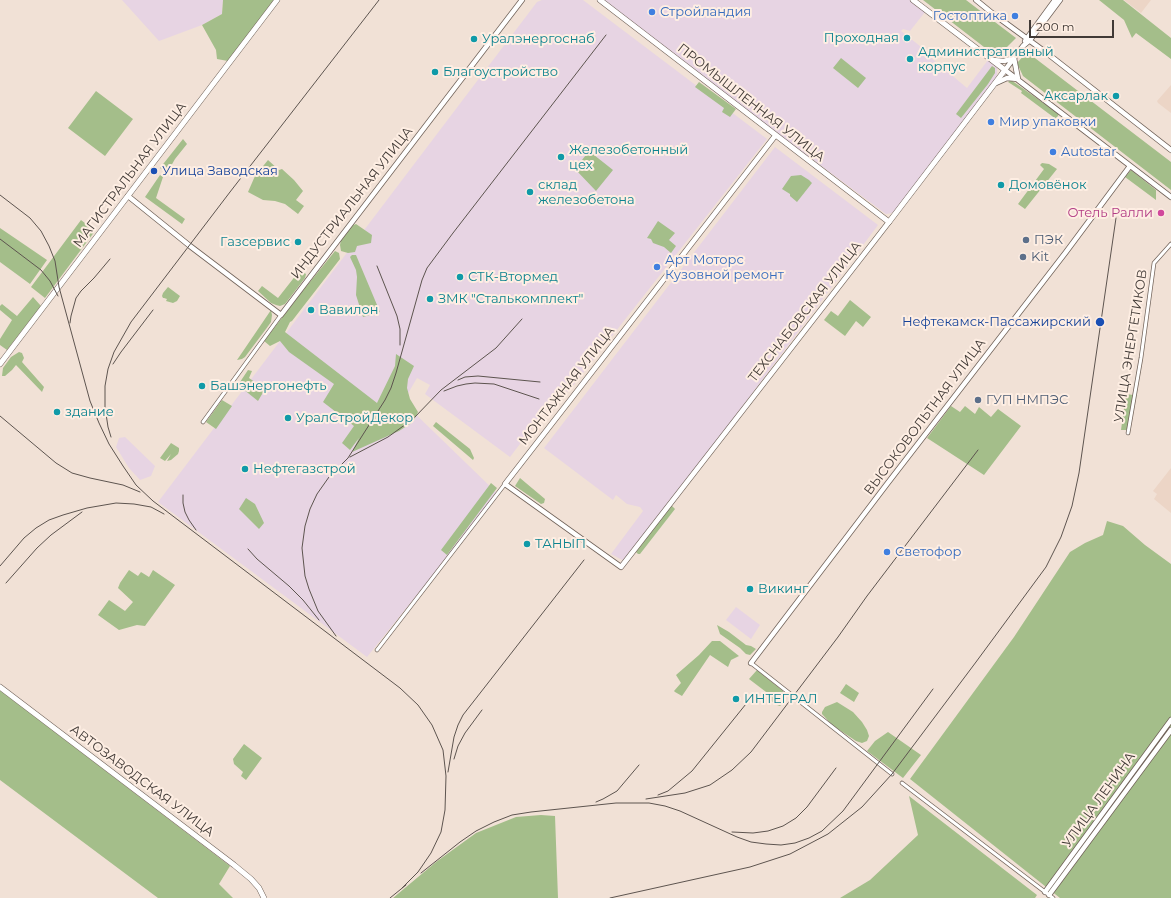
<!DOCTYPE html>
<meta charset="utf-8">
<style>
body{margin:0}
#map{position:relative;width:1171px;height:898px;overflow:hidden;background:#f1e1d6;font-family:Montserrat,sans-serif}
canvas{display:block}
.scale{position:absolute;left:1029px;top:20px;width:85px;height:18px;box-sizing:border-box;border:2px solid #413a36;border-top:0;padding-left:5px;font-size:12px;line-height:14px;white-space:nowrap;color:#413a36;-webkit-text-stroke:3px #feeee3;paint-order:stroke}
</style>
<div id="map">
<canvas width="1171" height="898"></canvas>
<div class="scale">200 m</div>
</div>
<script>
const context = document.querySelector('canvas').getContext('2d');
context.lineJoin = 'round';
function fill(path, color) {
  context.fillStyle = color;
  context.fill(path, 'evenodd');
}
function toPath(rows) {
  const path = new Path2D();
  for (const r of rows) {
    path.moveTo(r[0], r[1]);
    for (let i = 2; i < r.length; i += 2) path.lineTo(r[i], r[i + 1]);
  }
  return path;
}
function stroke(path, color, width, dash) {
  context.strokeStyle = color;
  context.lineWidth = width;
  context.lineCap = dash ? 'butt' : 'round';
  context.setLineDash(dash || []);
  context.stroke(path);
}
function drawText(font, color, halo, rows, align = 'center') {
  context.font = font + ' Montserrat,sans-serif';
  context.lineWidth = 4;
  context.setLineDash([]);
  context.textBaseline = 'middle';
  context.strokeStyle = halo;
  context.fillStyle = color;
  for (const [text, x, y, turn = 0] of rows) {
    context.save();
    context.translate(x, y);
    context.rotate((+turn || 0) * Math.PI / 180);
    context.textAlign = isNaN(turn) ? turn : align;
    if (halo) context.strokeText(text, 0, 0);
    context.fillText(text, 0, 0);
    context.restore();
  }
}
const industrial = toPath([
 [122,0,223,0,222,14,202,25,159,41],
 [542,0,583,0,767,139,568,392,562,389,510,457,425,394,430,385,417,378,403,402,498,494,367,657,158,502,537,2],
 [602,0,910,0,925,12,910,31,903,29,901,31,925,50,924,52,967,88,988,60,997,68,997,75,995,79,898,207,892,213,886,214,699,75],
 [775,147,878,225,626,562,611,554,643,511,640,507,627,504,616,495,613,500,544,448],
 [125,437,155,466,151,476,140,480,129,468,116,447,119,438],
 [736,607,760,625,751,639,726,620]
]);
const built = toPath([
 [1124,0,1151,0,1141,13],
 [1171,85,1171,113,1158,103,1157,101],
 [1171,468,1171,513,1154,499,1157,494,1153,491]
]);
const green = toPath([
 [223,0,275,0,228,61,217,59,216,50,202,25,222,14],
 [923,0,966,0,1016,38,997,57],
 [1099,0,1123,0,1171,38,1171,59,1136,33,1132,38,1124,20],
 [1027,52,1171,162,1171,190,1023,76,1017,63],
 [841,58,866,78,858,88,833,68],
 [992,66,995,68,995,73,988,84,961,118,956,114],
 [1011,80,1059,114,1056,119,1021,93,1022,91,1008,82],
 [699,82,736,109,730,117,722,112,724,108,695,87],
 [96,91,133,119,105,156,68,128],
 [183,139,187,144,175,159,167,173,160,168],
 [589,151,613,170,596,191,575,169],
 [268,160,279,170,282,169,294,180,303,191,296,200,304,206,298,214,285,204,275,201,263,200,248,192,255,176],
 [1042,163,1049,164,1057,169,1025,209,1018,204,1044,169,1040,165],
 [1131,170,1156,190,1156,200,1125,177],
 [160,175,163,177,156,198,185,219,182,224,145,197],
 [801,175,809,180,812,183,797,202,790,196,790,194,782,189,791,176],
 [81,220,95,231,45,298,31,287],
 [658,221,675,233,669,240,676,246,671,253,664,247,653,243,651,239,647,238],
 [356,224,372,235,371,243,357,246,355,252,348,253,341,251,340,245,341,240,351,226],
 [0,228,47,260,30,284,0,262],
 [335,251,339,253,340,259,292,321,290,322,285,332,377,403,395,366,396,354,414,366,408,379,407,388,410,399,418,412,413,422,399,431,352,452,359,438,350,450,342,443,354,426,323,402,334,384,289,352,280,341,270,346,264,341,301,293],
 [352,255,356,255,380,312,363,317,356,295,357,277,356,270,350,257],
 [300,270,306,274,305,278,285,304,280,306,276,305,271,303,258,291,262,286,278,298],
 [168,287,180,296,177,301,173,303,166,301,167,299,164,298,163,298,162,296,163,293],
 [33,297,41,306,7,350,0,345,0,339,12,320,0,310,0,306,2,304,17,316],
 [850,300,871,317,863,327,856,321,845,336,824,320,831,311,838,316],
 [271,310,272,315,271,322,266,329,245,357,242,359,237,360],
 [19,352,22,353,24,358,22,362,44,387,42,392,16,365,12,370,5,376,2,376,3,368,11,357],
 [248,370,252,371,249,378,265,389,258,401,238,385],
 [1126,394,1133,395,1128,428,1126,430,1121,430],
 [222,400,232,406,216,429,206,422],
 [951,406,960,412,965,406,975,414,979,407,991,417,998,409,1021,426,984,475,927,438],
 [436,422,470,449,474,458,473,460,433,426],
 [171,443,179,448,179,451,178,454,171,460,167,461,171,454,165,461,160,458],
 [520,478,545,499,544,503,541,504,515,486],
 [491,483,497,488,447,555,441,550],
 [246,498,255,504,264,523,259,529,239,509],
 [671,505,675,509,640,554,638,554,636,552],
 [1107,521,1123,526,1145,545,1171,564,1171,898,1060,898,910,779,1014,637,1070,552,1085,543,1103,535],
 [129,570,138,576,141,572,149,577,153,570,175,585,145,626,137,625,119,630,98,615,109,600,125,611,133,602,118,588,120,583],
 [717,625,729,632,746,645,751,646,756,649,750,655,746,654,740,648,720,634],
 [720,641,739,656,731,660,728,667,710,655,682,696,675,692,674,691,681,683,676,675,699,655,712,641],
 [757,670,783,691,783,698,782,704,780,706,777,705,768,699,770,695,749,679],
 [846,684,859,693,854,702,840,693],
 [0,690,230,866,219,884,233,898,158,898,0,780],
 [837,702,853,712,862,722,867,730,869,736,867,741,862,743,856,741,832,725,822,714,822,712,825,707],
 [888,732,921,755,903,778,867,751,875,741],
 [244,744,262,758,246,780,241,776,243,772,234,764,233,759],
 [909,796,1037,895,1035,898,840,898,870,880,918,835],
 [541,815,555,816,558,898,393,898,436,862,476,833,516,817]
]);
const street = toPath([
 [203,422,281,315],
 [1128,433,1141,358,1154,263,1171,244],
 [377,650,505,484],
 [751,663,892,774],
 [902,783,1053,898]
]);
const secondary = toPath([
 [976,0,992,13,1048,54,1171,150],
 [1060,0,1030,40,1023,46,1005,70,1171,197],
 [1025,41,1055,0],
 [993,60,1004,61,1014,58],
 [996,83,1007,78,1018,79,1014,58],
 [775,136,505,484,621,567,889,222],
 [128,196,190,246,281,315,522,0],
 [751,663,887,484,1066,252,1130,166],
 [1045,892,1171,720],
 [1049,895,1171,730]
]);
const primary = toPath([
 [600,0,889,222,1005,70,913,0],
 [0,364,277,0],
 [0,687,234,865,251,879,259,888,264,898]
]);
const rail = toPath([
 [0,195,30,218,41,231,49,246,55,261,59,287,90,401,99,423,109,444,123,466,136,485,153,501,400,688,418,705,432,725,443,750,446,776,445,810,441,832,431,853,418,872,402,888],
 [0,239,41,270,50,281,58,296],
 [377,266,397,316,400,329,400,345],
 [70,323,71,316,76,298,81,291,94,278,110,259],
 [113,364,121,352,153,310],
 [458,380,465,377,478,376,540,382],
 [444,391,457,386,466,384,475,383,494,384,539,399],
 [0,416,56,463,72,473,90,478,123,485,140,492],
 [111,437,108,427,105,407,105,386,108,369,114,352,131,322,230,192,379,0],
 [350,457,388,437,413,419,441,390,496,348,522,319],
 [183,495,183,503,185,512,189,520,196,530],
 [248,549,257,559,289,586,303,600,319,620],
 [0,566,24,538,36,528,49,520,63,515,87,508,116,503,134,504,151,507,164,514],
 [6,583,37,548,51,535,82,512],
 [336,636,318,611,309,589,305,576,302,548,305,526,310,509,317,494,329,477,348,458,385,400,391,388,396,373,422,280,427,268,453,233,606,35],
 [454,759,458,746,465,733,482,710],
 [448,772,454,737,458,725,463,715,584,560],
 [658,795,668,791,692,771,750,699],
 [646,799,685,793,710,785,732,770,751,752,838,637,867,596,978,450],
 [596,802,603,799,617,791,639,765],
 [732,832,753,833,768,831,783,826,796,818,807,807,836,768],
 [421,873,460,842,476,831,494,822,512,815,531,812,616,803,649,803,665,806,680,811,737,837,751,842,766,844,781,845,795,843,809,838,822,831,843,811,933,689],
 [390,898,406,885],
 [610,898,750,867,790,854,828,834,862,807,892,774,976,662,1046,567,1061,537,1072,506,1079,473,1116,218]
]);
const markers = [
 [652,12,4,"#3f7fe0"],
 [1015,16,4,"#3f7fe0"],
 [907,38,4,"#0f9aa8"],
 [474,39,4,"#0f9aa8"],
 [910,59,4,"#0f9aa8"],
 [435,72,4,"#0f9aa8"],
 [1116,96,4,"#0f9aa8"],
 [991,122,4,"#3f7fe0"],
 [1053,152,4,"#3f7fe0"],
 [561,157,4,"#0f9aa8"],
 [154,171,4,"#1a4fb4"],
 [1001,185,4,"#0f9aa8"],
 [530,192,4,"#0f9aa8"],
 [1161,213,4,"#d1479c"],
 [1026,240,4,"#5c6f8a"],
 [298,242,4,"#0f9aa8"],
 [1023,257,4,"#5c6f8a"],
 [657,267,4,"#3f7fe0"],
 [460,277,4,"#0f9aa8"],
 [430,299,4,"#0f9aa8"],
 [311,310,4,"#0f9aa8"],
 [1100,322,5,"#1a4fb4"],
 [202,386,4,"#0f9aa8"],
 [978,400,4,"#5c6f8a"],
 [57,412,4,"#0f9aa8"],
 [288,418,4,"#0f9aa8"],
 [245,469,4,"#0f9aa8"],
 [527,544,4,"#0f9aa8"],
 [887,552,4,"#3f7fe0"],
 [750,589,4,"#0f9aa8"],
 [736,699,4,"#0f9aa8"]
];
const shopNames = [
 ["Стройландия",660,12],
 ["Гостоптика",1007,16,"right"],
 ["Мир упаковки",999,122],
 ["Autostar",1061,152],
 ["Арт Моторс",665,260],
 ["Кузовной ремонт",665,275],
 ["Светофор",895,552]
];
const cultureNames = [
 ["Проходная",899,38,"right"],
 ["Уралэнергоснаб",482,39],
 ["Административный",918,52],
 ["корпус",918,67],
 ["Благоустройство",443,72],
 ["Аксарлак",1108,96,"right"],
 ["Железобетонный",569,150],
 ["цех",569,165],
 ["склад",538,185],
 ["железобетона",538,200],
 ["Домовёнок",1009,185],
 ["Газсервис",290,242,"right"],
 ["СТК-Втормед",468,277],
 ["ЗМК \"Сталькомплект\"",438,299],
 ["Вавилон",319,310],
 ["Башэнергонефть",210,386],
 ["здание",65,412],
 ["УралСтройДекор",296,418],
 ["Нефтегазстрой",253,469],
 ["ТАНЫП",535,544],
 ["Викинг",758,589],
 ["ИНТЕГРАЛ",744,699]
];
const streetNames = [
 ["ПРОМЫШЛЕННАЯ УЛИЦА",751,103,38],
 ["МАГИСТРАЛЬНАЯ УЛИЦА",130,175,-53],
 ["ИНДУСТРИАЛЬНАЯ УЛИЦА",352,203,-52],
 ["ТЕХСНАБОВСКАЯ УЛИЦА",805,312,-52],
 ["УЛИЦА ЭНЕРГЕТИКОВ",1131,346,-81],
 ["МОНТАЖНАЯ УЛИЦА",567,386,-52],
 ["ВЫСОКОВОЛЬТНАЯ УЛИЦА",925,417,-53],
 ["АВТОЗАВОДСКАЯ УЛИЦА",142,781,37],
 ["УЛИЦА ЛЕНИНА",1099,800,-54]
];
const transitNames = [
 ["Улица Заводская",162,171],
 ["Нефтекамск-Пассажирский",1091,322,"right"]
];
const hotelNames = [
 ["Отель Ралли",1153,213]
];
const serviceNames = [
 ["ПЭК",1034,240],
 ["Kit",1031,257],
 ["ГУП НМПЭС",986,400]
];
fill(industrial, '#e7d4e3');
fill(built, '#ecd5c6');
fill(green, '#a4be8a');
stroke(street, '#71635a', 4.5);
stroke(secondary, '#71635a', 6);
stroke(primary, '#71635a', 6);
stroke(street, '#fff', 3);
stroke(secondary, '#fff', 4.5);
stroke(primary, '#fff', 5);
stroke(rail, '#5d544f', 1);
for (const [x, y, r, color] of markers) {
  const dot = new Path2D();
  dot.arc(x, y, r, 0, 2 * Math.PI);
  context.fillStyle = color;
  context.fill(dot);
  stroke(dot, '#feeee3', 1.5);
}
drawText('13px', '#366cbe', '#feeee3', shopNames, 'left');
drawText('13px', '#0d838f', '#feeee3', cultureNames, 'left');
drawText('13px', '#413a36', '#feeee3', streetNames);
drawText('13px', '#164399', '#feeee3', transitNames, 'left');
drawText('13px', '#b23c85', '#feeee3', hotelNames, 'right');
drawText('13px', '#4e5e75', '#feeee3', serviceNames, 'left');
</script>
